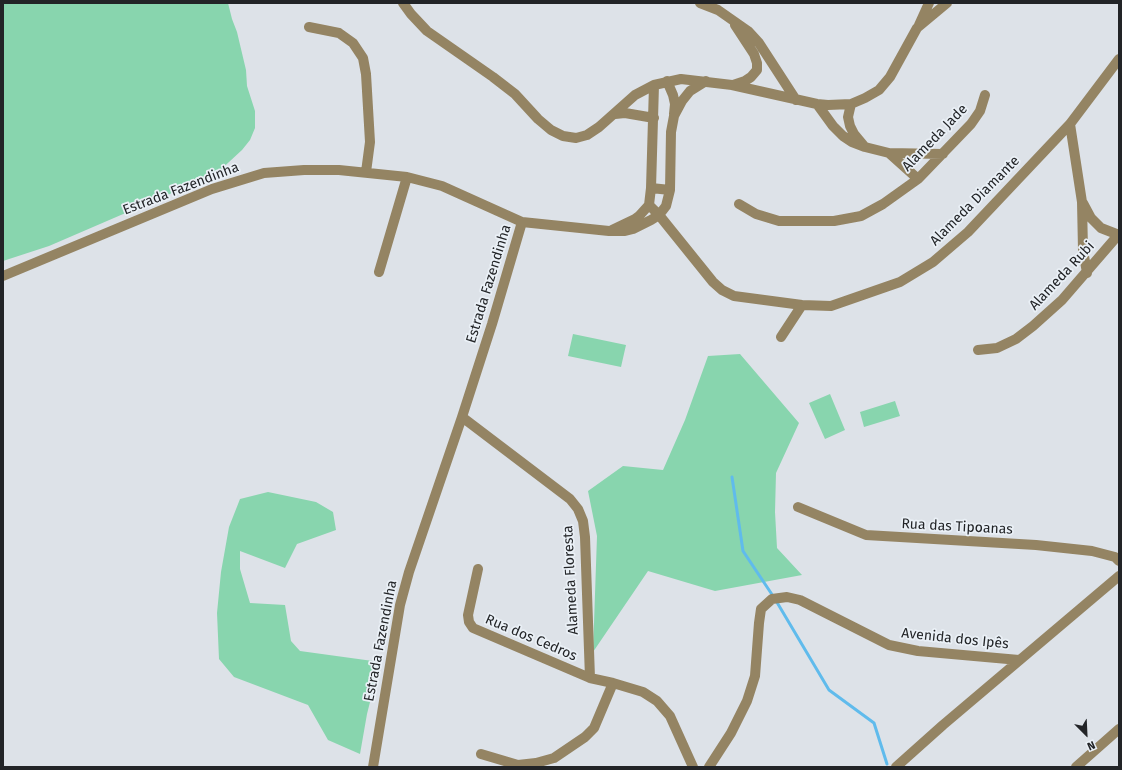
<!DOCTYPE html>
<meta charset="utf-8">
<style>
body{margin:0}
#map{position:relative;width:1122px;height:770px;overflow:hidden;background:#dde2e8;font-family:"Fira Sans",sans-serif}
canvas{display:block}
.frame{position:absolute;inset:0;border:4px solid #222427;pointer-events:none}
.north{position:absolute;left:1066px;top:714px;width:40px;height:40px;-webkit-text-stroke:3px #eaf0f6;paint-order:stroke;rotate:156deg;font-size:11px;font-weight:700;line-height:16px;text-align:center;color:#222427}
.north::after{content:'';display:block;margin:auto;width:14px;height:18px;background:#222427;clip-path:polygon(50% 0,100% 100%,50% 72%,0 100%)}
</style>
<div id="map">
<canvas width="1122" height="770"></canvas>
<div class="frame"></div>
<div class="north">N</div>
</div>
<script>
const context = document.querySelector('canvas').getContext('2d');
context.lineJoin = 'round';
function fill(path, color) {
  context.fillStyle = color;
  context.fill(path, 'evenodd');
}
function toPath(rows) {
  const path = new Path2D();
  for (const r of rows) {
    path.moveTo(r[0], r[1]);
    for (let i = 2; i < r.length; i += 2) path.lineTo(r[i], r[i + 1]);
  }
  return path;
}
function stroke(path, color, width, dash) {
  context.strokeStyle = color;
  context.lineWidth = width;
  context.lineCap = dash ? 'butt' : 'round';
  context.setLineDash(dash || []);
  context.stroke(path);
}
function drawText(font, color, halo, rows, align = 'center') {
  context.font = font + ' "Fira Sans",sans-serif';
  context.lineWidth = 3.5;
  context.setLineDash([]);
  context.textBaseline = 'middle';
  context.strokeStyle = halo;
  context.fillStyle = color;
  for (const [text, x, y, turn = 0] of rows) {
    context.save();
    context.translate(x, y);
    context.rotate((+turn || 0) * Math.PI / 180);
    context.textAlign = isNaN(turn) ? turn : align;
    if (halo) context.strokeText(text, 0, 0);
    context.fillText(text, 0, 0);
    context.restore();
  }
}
const green = toPath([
 [3,3,228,3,232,19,237,32,246,70,247,86,255,111,255,128,250,140,242,150,216,174,49,246,3,261],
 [573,334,626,345,621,367,568,356],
 [740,354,799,423,776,473,775,512,777,548,802,575,715,591,648,571,593,652,597,536,588,491,623,466,663,470,685,420,708,356],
 [830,394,845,430,825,439,809,403],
 [895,401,900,416,864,427,860,412],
 [268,492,316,502,333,512,336,530,297,544,285,568,240,551,240,569,250,603,285,605,291,641,300,651,380,662,367,714,360,754,328,740,308,705,234,677,219,659,217,613,221,572,229,527,240,499]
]);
const stream = toPath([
 [732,477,743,551,775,599,829,690,874,723,887,764]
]);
const minor = toPath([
 [403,3,411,14,427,31,493,77,515,94,538,119,551,130,563,136,576,138,587,135,599,127,635,95,654,85,681,79,732,85,817,104,828,105,851,104,865,98,879,90,890,77,917,28,947,3],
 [700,3,718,10,748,31,759,43,796,100],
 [919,25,929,3],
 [309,27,339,33,353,43,363,58,366,74,370,142,366,172],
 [667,81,673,95,675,104,674,114],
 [733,85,745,81,751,77,757,70,757,63,754,54,735,25],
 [817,104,833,126,843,136,852,142,865,147,889,153,943,154],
 [851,104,848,117,850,126,854,134,864,146],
 [615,114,625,113,654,118],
 [1070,124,1082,202,1083,250,1087,273],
 [889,153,918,179],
 [651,188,670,190],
 [1083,203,1091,218,1101,228,1119,235],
 [739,204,756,214,779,221,834,221,861,216,883,204,918,179,971,124,980,111,985,95],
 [649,205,659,215,713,282,722,290,734,296,802,305,831,306,900,282,933,262,968,232,1070,124,1119,59],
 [612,230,635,219,639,216,649,205,651,188,654,85],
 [379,272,407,177],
 [3,276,212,189,264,173,304,170,339,170,407,177,442,186,522,222,609,231,625,231,633,229,651,220,659,215,666,206,670,190,671,132,674,116,682,101,690,91,706,81],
 [781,337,802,305],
 [978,350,997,348,1016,339,1033,326,1062,300,1119,234],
 [462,417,570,499,578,509,583,521,585,537,590,678],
 [798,507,866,535,1036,545,1092,551,1115,557,1119,561],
 [478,569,468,615,469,622,473,628,590,678,613,683,643,692,657,701,670,716,693,767],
 [481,754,518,765,536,763,554,758,585,737,594,728,613,683],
 [373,767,400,605,409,572,462,417,492,324,522,222],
 [709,767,731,733,747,701,755,676,759,623,761,609,772,599,787,597,800,600,889,645,918,651,1019,660],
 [896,767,943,725,1119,576],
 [1076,767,1119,729]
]);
const streetNames = [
 ["Alameda Jade",935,138,-46],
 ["Estrada Fazendinha",181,189,-21],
 ["Alameda Diamante",975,201,-45],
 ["Alameda Rubi",1062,276,-47],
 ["Estrada Fazendinha",489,284,-73],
 ["Rua das Tipoanas",957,527,3],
 ["Alameda Floresta",571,580,-93],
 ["Rua dos Cedros",531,638,23],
 ["Avenida dos Ipês",955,639,6],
 ["Estrada Fazendinha",381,641,-79]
];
fill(green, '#88d5ae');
stroke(stream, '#60bbec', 3);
stroke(minor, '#948463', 10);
drawText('14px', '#222427', '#eaf0f6', streetNames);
</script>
